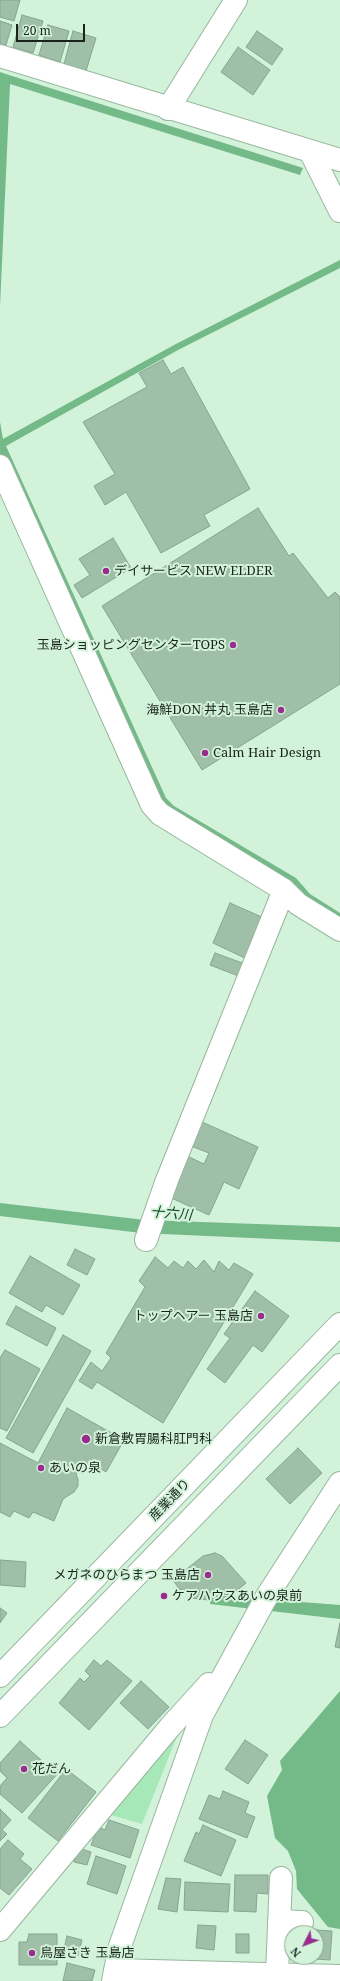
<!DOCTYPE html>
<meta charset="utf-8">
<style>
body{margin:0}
#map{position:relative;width:340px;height:1981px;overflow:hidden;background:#d2f2da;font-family:"Noto Serif",serif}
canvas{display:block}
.north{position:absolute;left:284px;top:1925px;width:40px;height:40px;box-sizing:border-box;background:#d2f2da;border:1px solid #88a08e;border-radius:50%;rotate:228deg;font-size:11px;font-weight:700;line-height:16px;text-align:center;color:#18241b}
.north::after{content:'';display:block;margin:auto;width:14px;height:18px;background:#992d8e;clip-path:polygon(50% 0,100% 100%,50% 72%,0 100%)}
.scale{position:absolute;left:16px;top:24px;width:69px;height:18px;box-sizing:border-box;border:2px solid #18241b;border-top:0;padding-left:5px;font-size:12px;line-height:14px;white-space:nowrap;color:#18241b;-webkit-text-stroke:3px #d2f2da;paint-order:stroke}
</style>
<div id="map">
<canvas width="340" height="1981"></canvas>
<div class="north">N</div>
<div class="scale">20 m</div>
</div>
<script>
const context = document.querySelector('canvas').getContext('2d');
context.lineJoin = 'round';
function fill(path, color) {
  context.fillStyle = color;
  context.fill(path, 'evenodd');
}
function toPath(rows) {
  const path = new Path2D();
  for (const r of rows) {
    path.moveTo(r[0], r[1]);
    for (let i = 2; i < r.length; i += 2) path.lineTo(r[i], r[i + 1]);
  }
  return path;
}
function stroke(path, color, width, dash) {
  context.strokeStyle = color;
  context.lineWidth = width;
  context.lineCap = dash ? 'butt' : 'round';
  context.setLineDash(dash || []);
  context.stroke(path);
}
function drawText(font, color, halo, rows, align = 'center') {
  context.font = font + ' "Noto Serif","Noto Sans JP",serif';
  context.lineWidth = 4;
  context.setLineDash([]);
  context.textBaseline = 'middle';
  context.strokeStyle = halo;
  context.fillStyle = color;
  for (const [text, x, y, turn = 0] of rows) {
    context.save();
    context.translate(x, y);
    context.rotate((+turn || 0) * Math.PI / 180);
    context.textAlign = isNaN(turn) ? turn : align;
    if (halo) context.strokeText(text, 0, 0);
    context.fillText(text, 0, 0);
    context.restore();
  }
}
const green = toPath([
 [180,1729,142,1824,111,1815]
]);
const water = toPath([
 [0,72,12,76,303,168,300,175,10,84,0,307],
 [340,260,340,268,178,350,6,446,166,798,174,806,296,878,310,894,340,913,340,924,161,805,113,707,0,453,0,422,3,439,174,345],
 [0,1203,145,1220,340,1227,340,1242,141,1233,0,1216],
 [211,1595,340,1605,340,1619,210,1604],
 [340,1691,340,1929,328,1927,297,1889,296,1871,288,1851,275,1838,267,1796,282,1770,280,1761]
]);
const building = toPath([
 [0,0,20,0,14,21,0,17,0,0],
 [22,15,43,21,33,53,13,47,22,15],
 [0,21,12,25,6,45,0,43,0,21],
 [48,25,69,31,60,62,39,55,48,25],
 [73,31,96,38,86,71,64,64,73,31],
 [257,31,283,49,272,65,246,47,257,31],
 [238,47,270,70,253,95,221,72,238,47],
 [163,360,171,374,183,367,250,489,204,515,210,526,161,553,126,492,105,505,94,486,115,474,83,422,147,387,139,373,163,360],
 [258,508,289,556,293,553,328,598,335,592,340,597,340,684,202,770,102,606,258,508],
 [113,538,131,568,82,598,74,585,90,575,79,559,113,538],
 [230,903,264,918,247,959,213,943,230,903],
 [215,953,245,964,241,977,210,965,215,953],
 [202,1122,258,1147,239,1189,224,1182,209,1215,169,1197,187,1156,204,1164,209,1153,191,1146,202,1122],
 [75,1249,95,1259,87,1275,67,1265,75,1249],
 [30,1256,80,1285,63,1315,46,1305,42,1312,9,1293,30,1256],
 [155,1257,168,1268,174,1261,183,1268,188,1261,196,1269,204,1260,214,1272,219,1261,229,1270,234,1263,253,1274,163,1423,97,1382,92,1389,79,1381,91,1362,102,1371,111,1358,106,1353,145,1287,139,1281,155,1257],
 [255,1291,289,1316,262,1352,253,1345,225,1383,207,1369,230,1338,224,1334,255,1291],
 [16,1306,56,1328,47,1346,6,1324,16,1306],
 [63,1335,91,1351,33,1453,6,1438,63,1335],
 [5,1350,40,1369,7,1431,0,1428,0,1358,5,1350],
 [67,1408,124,1440,106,1472,89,1462,76,1474,78,1479,78,1486,74,1492,63,1499,54,1521,33,1512,29,1518,14,1511,10,1517,0,1512,0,1443,38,1463,67,1408],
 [298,1448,322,1473,290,1504,266,1479,298,1448],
 [215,1553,222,1556,246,1583,232,1595,180,1590,173,1580,203,1556,215,1553],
 [0,1560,26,1562,25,1587,0,1585,0,1560],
 [192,1591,209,1593,208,1600,191,1598,192,1591],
 [0,1608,7,1613,0,1623,0,1608],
 [340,1623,340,1648,335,1647,340,1623],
 [94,1660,101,1666,107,1660,132,1681,89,1730,59,1703,80,1678,84,1682,90,1676,85,1671,94,1660],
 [141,1681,169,1707,148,1729,120,1703,141,1681],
 [245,1740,268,1755,248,1784,225,1769,245,1740],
 [20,1741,51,1769,54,1766,60,1771,22,1813,0,1794,0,1786,7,1778,0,1771,0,1763,20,1741],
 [66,1769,96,1792,58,1841,28,1818,66,1769],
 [223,1791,249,1802,245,1813,255,1817,247,1838,199,1819,209,1795,220,1799,223,1791],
 [0,1809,11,1820,2,1830,7,1834,0,1841,0,1809],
 [109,1820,139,1830,130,1858,91,1845,98,1827,105,1830,109,1820],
 [203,1825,236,1840,221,1876,184,1861,196,1832,199,1834,203,1825],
 [8,1840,24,1854,20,1859,32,1869,9,1895,0,1888,0,1849,8,1840],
 [78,1848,91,1852,87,1865,74,1862,78,1848],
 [96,1856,126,1866,117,1894,87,1884,96,1856],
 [235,1875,268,1875,268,1894,257,1893,256,1912,234,1911,235,1875],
 [166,1878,181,1879,177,1912,158,1909,166,1878],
 [185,1882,230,1884,228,1912,184,1910,185,1882],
 [198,1925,216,1926,214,1950,196,1948,198,1925],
 [303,1929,332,1931,330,1960,301,1958,301,1957,316,1957,316,1933,303,1933,303,1929],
 [29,1934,57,1934,57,1965,19,1965,19,1942,27,1942,29,1934],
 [236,1934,249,1934,249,1953,236,1953,236,1934],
 [67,1936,82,1940,78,1956,63,1953,67,1936],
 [67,1963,95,1970,92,1981,63,1981,67,1963]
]);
const street = toPath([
 [0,56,340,160],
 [310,151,340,211],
 [0,466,152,805,160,814,284,890,298,904,340,930],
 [146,1240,167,1180,284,890],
 [279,1921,302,1922],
 [0,1930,170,1727,209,1684],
 [115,1970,340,1976],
 [277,1974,281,1878],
 [113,1981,120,1946,202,1715,267,1596,340,1483]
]);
const secondary = toPath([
 [168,109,236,0],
 [0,1676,340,1324],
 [0,1716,340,1365]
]);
const markers = [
 [106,571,4,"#992d8e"],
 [233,645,4,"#992d8e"],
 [281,710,4,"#992d8e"],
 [205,753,4,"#992d8e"],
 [261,1316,4,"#992d8e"],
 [86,1439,5,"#992d8e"],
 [41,1468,4,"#992d8e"],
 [208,1575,4,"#992d8e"],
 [164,1596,4,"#992d8e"],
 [24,1769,4,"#992d8e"],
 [32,1953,4,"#992d8e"]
];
const poiNames = [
 ["デイサービス NEW ELDER",114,571],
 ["玉島ショッピングセンターTOPS",225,645,"right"],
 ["海鮮DON 丼丸 玉島店",273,710,"right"],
 ["Calm Hair Design",213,753],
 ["トップヘアー 玉島店",253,1316,"right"],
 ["新倉敷胃腸科肛門科",95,1439],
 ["あいの泉",49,1468],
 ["メガネのひらまつ 玉島店",200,1575,"right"],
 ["ケアハウスあいの泉前",172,1596],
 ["花だん",32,1769],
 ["鳥屋さき 玉島店",40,1953]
];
const streetNames = [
 ["産業通り",170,1500,-46]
];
const waterNames = [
 ["十六川",171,1214,5]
];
fill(green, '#a6e8b7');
fill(water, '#74b988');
fill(building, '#a0bfa8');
stroke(building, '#86a48d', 1);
stroke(street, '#97b69e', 24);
stroke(secondary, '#97b69e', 24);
stroke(street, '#fff', 22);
stroke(secondary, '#fff', 22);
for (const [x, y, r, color] of markers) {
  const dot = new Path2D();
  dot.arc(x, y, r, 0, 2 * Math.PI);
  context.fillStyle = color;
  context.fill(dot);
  stroke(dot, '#d2f2da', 1.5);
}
drawText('13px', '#18241b', '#d2f2da', poiNames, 'left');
drawText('13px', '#18241b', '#d2f2da', streetNames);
drawText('italic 14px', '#0f4424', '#d2f2da', waterNames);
</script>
